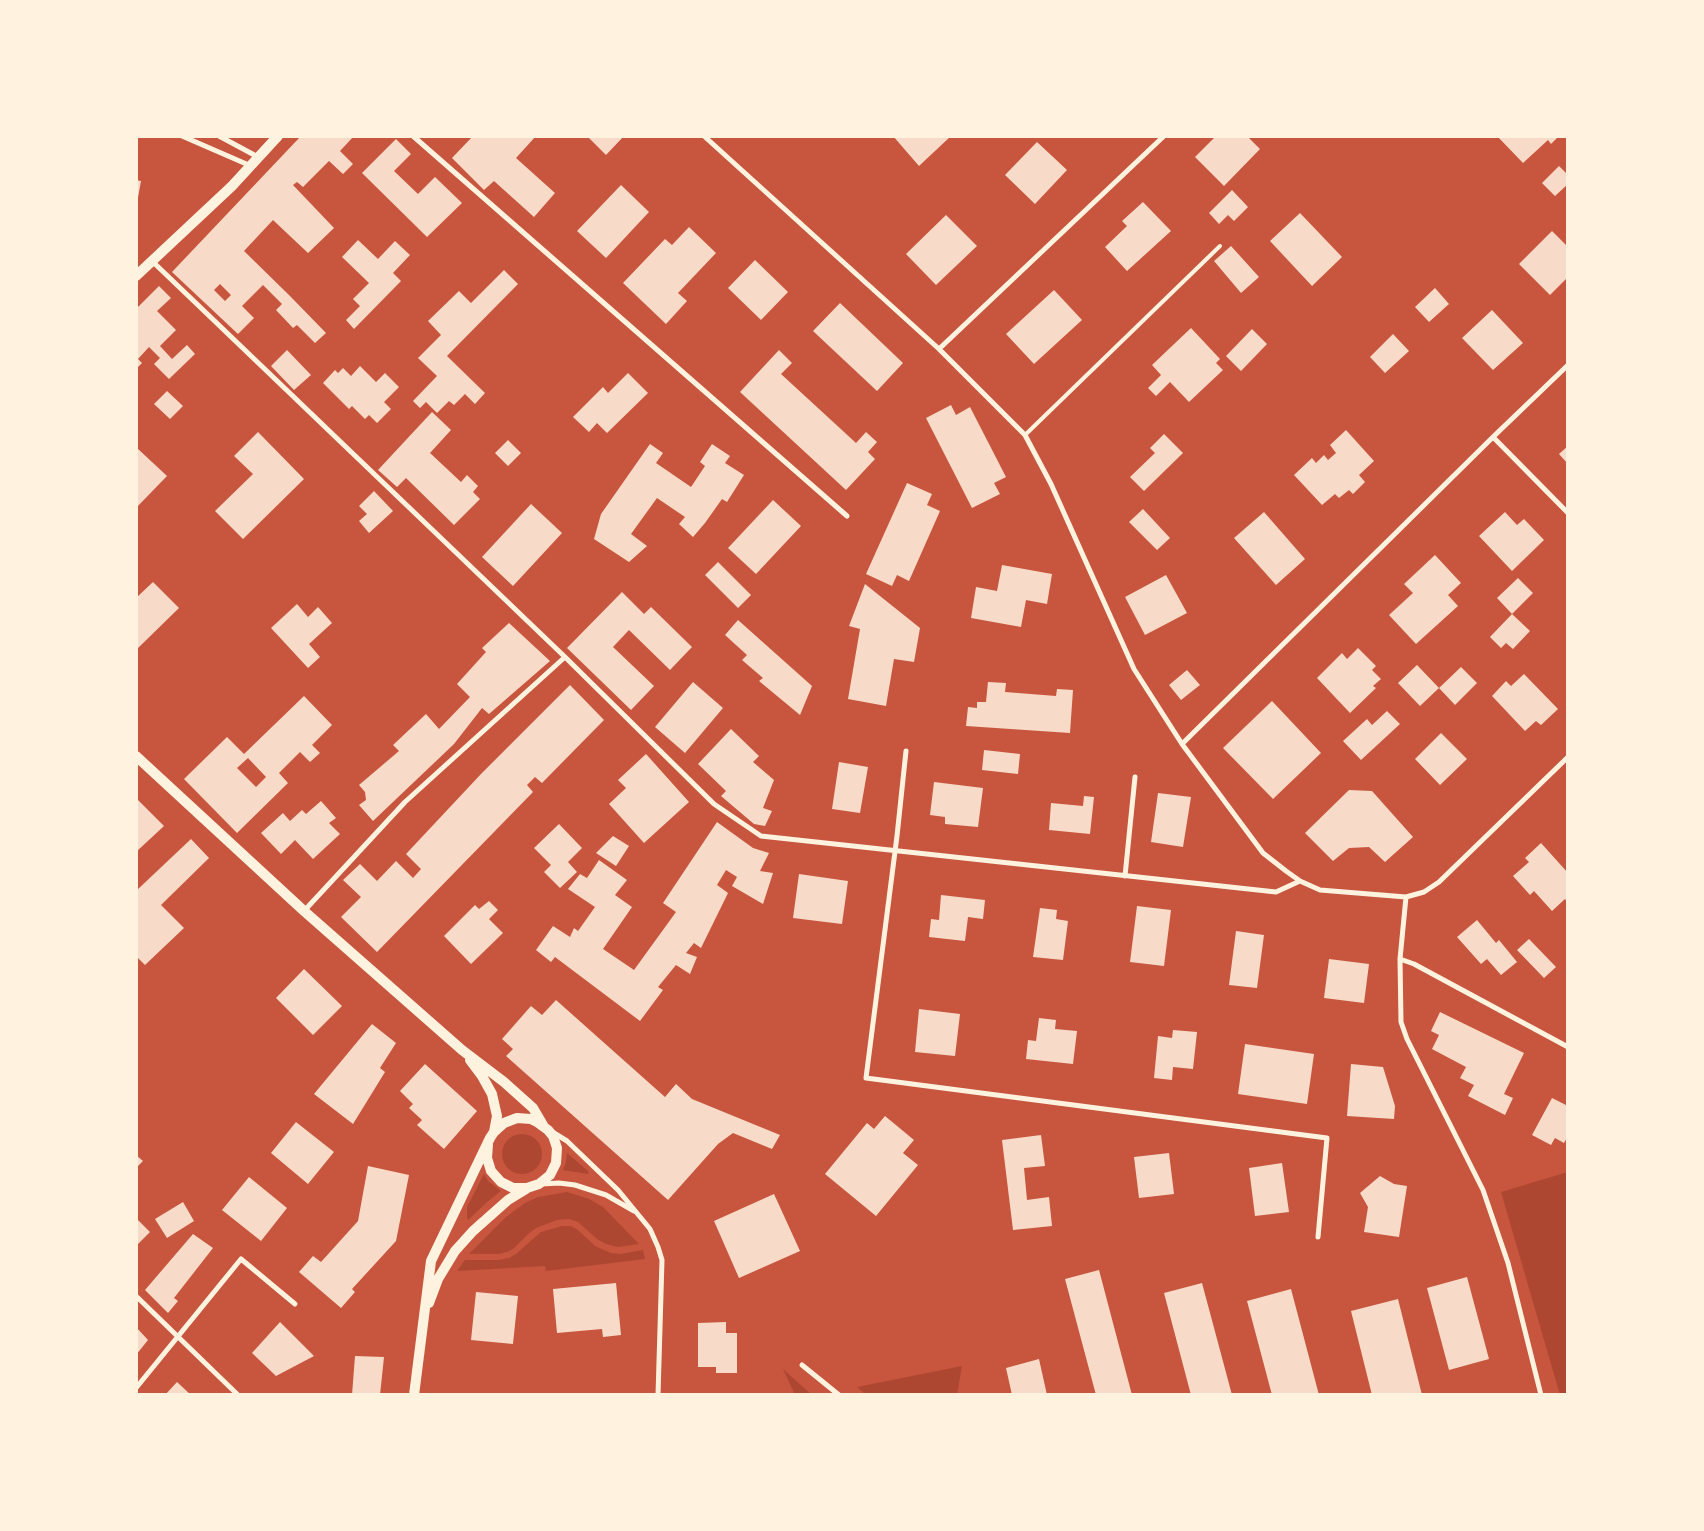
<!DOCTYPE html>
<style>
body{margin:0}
#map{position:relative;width:1704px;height:1531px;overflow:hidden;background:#c8553d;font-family:Helvetica,sans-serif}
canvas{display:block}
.frame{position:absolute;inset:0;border:138px solid #fff3e0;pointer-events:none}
</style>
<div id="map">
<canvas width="1704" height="1531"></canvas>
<div class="frame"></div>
</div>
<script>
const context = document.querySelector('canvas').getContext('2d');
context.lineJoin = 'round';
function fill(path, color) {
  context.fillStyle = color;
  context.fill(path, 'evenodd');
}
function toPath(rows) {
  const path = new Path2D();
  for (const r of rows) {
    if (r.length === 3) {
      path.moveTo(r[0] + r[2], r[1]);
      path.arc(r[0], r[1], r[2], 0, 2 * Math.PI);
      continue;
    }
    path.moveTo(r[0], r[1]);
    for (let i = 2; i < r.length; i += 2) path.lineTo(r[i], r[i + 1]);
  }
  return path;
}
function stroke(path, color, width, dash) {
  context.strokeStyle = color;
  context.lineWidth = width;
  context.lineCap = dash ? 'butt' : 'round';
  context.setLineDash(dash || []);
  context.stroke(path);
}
const green = toPath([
 [522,1154,20],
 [567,1153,589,1172,588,1174,563,1170,566,1162],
 [1568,1172,1568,1395,1560,1395,1501,1192],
 [484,1174,488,1181,501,1191,487,1202,468,1220,467,1217,467,1207],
 [567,1192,589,1199,603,1207,639,1244,618,1247,606,1244,597,1239,578,1222,569,1219,557,1220,536,1228,528,1234,513,1249,507,1252,499,1254,469,1254,506,1217,525,1203,538,1197],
 [562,1226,571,1226,578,1230,595,1246,611,1253,620,1254,643,1250,645,1259,546,1271,545,1266,457,1271,465,1260,499,1260,509,1258,516,1254,541,1232],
 [962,1366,957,1395,866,1395,857,1387],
 [783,1369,812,1395,795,1395]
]);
const building = toPath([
 [301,136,354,136,340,151,353,164,343,174,329,161,303,187,297,182,293,185,334,228,308,253,273,220,244,251,290,296,326,333,315,343,297,325,293,328,276,310,282,304,263,285,242,306,254,318,238,334,172,272],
 [220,284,231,295,225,301,214,290],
 [473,136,536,136,516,158,555,193,534,217,494,181,484,190,452,158],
 [587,136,624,136,606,155],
 [893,136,951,136,919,166],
 [1216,136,1247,136,1260,149,1224,186,1195,157],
 [1497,136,1559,136,1551,144,1548,140,1523,163],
 [396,139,411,154,394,171,418,194,435,177,462,203,427,237,362,173],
 [1037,142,1067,170,1035,204,1005,175],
 [1559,166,1568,175,1568,184,1555,196,1542,183],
 [136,180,141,181,137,203,136,203],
 [621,185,649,212,606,258,577,231],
 [1232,190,1248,207,1234,221,1228,215,1219,224,1209,213],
 [1143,202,1171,231,1127,271,1105,247,1127,226,1122,221],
 [1300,213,1342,257,1312,286,1270,241],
 [946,215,977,246,936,285,906,254],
 [689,227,716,253,678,293,687,301,666,324,623,283,665,239,672,245],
 [1552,231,1568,247,1568,277,1550,295,1519,264],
 [358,240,378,259,395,241,410,255,393,273,401,281,354,329,346,320,360,306,353,299,369,283,342,257],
 [1231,246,1259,277,1241,293,1214,261],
 [755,260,788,292,761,320,728,288],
 [504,270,518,284,447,356,485,393,475,404,465,394,454,405,449,401,437,413,426,402,420,408,413,401,437,376,418,358,441,335,428,321,459,291,471,303],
 [159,286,171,298,157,311,176,330,160,346,172,359,187,345,195,354,169,379,154,364,160,358,149,347,138,359,142,363,136,369,136,309],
 [1435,288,1449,304,1429,322,1415,307],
 [1054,290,1082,320,1034,364,1006,334],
 [840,303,903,363,877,391,813,331],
 [1492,310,1523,343,1493,370,1462,338],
 [1191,328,1220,359,1216,363,1223,370,1189,402,1170,382,1156,396,1148,388,1161,375,1152,365],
 [1252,329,1267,344,1241,371,1226,356],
 [1393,334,1409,351,1385,373,1370,357],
 [287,350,311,375,294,390,271,366],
 [779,350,792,363,781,374,856,443,866,432,877,442,868,452,875,459,846,490,740,392],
 [360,366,376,382,385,373,399,387,384,402,391,409,377,423,369,415,365,419,352,406,349,409,323,383,335,370,338,373,343,368,351,376],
 [628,373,648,393,607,433,597,423,589,432,573,417,603,387,608,393],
 [167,391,183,406,170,419,154,404],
 [951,405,956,415,970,407,1006,477,994,483,1000,494,972,508,926,418],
 [432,412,451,430,430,453,461,482,467,475,478,486,473,492,480,499,454,525,406,478,397,487,378,470],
 [1346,430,1374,461,1359,475,1365,482,1353,494,1349,490,1339,498,1335,494,1322,505,1294,475,1312,458,1316,463,1324,455,1328,460,1336,453,1330,445],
 [258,432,304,479,243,539,215,511,253,474,234,456],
 [1164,434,1183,453,1144,491,1130,477,1155,453,1150,448],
 [508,440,521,453,508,466,495,453],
 [650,444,663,453,656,463,691,487,705,466,700,462,712,444,730,456,725,463,744,475,727,502,722,499,705,523,693,537,679,524,685,517,657,498,631,534,647,546,629,562,594,539,601,514],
 [1568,446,1568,464,1559,454],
 [137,448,167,476,136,508,136,449],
 [907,483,932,494,927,505,940,511,909,581,897,575,892,586,866,574],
 [374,491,393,511,369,533,359,521,367,514,359,506],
 [773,500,801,526,756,574,728,548],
 [531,504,562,533,513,586,482,557],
 [1143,509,1170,538,1157,550,1129,522],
 [1264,512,1305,559,1276,585,1234,538],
 [1505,512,1517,525,1524,519,1544,540,1512,571,1479,536],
 [1435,555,1461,583,1448,595,1458,606,1416,644,1389,615,1413,593,1404,584],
 [718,562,751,595,738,608,705,575],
 [1002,565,1052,574,1047,604,1026,600,1021,627,971,618,976,587,997,591],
 [1166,575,1187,613,1145,635,1125,597],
 [1518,578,1533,593,1512,614,1530,631,1513,649,1506,643,1501,648,1490,637,1512,614,1497,598],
 [153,582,179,608,136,650,136,598],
 [865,584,920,628,914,662,894,659,886,706,848,699,860,629,849,626],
 [622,592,644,614,651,607,692,647,670,670,629,630,613,647,654,686,631,710,567,648],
 [297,604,308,617,318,607,332,623,309,644,320,657,308,668,271,628],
 [738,620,812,686,800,715,759,681,763,678,742,660,747,655,725,635],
 [509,623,550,661,489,714,482,708,454,744,373,821,359,805,366,800,365,792,359,785,399,751,393,745,426,714,439,729,470,697,457,684,486,652,482,648],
 [1358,648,1376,666,1372,670,1381,679,1373,686,1376,688,1350,713,1317,678,1342,653,1347,659],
 [1417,665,1439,688,1420,706,1398,683],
 [1461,667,1477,683,1455,705,1439,688],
 [1187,670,1200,685,1181,700,1169,685],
 [1524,674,1558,709,1541,725,1536,721,1525,731,1492,696,1506,681,1511,686],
 [693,682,723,708,685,753,655,727],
 [988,682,1006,683,1005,692,1056,696,1057,689,1073,690,1070,733,966,726,968,707,977,708,977,702,986,702],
 [570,685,604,720,542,783,535,777,527,785,533,792,377,952,341,917,361,897,343,880,360,864,377,881,396,861,413,878,421,869,406,854,481,774],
 [304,696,332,725,312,745,320,753,310,762,300,752,279,773,288,783,237,833,184,779,227,737,244,754],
 [248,758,266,777,256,787,237,768],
 [1272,701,1321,753,1273,799,1223,748],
 [1387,711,1400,724,1361,760,1343,741,1367,719,1372,725],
 [731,729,759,756,753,762,774,780,763,808,772,811,765,826,754,824,721,796,726,791,698,764],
 [1441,733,1467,759,1440,785,1415,759],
 [984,750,1020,754,1018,774,982,770],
 [646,754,689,802,644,843,609,804,626,788,618,780],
 [839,762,868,767,860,813,832,809],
 [934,782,983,788,978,827,945,824,945,817,930,815],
 [1349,790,1372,791,1413,837,1385,862,1369,847,1349,848,1333,861,1305,833],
 [1158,793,1191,797,1183,847,1151,842],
 [1084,796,1094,797,1090,834,1049,830,1051,803,1083,806],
 [136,798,164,826,136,852],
 [321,801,336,818,329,823,340,834,313,859,295,840,281,854,261,833,283,813,290,821,302,810,306,814],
 [717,822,753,848,769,853,760,871,773,873,763,904,732,886,737,877,726,870,717,885,728,893,701,948,694,943,686,953,697,957,690,974,676,965,658,987,663,990,640,1021,555,957,551,962,536,950,553,926,570,937,574,928,578,931,595,907,568,889,580,874,587,878,599,860,627,880,615,895,632,907,603,949,634,970,676,912,663,903],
 [559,824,582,848,568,862,577,872,560,888,544,872,551,865,534,848],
 [613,836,629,846,616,866,596,853],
 [191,839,209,858,161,905,184,928,145,965,136,956,136,891],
 [1541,843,1568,873,1568,903,1565,899,1552,911,1534,891,1530,895,1513,876,1529,862,1525,858],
 [799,874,848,881,842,924,793,918],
 [941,895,985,900,983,919,968,917,965,941,929,937,931,919,939,920],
 [489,901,498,910,489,919,503,933,471,964,444,936,475,905,479,909],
 [1137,906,1171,910,1164,966,1130,962],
 [1040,908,1057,910,1056,919,1068,921,1063,960,1033,957],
 [1477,920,1496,943,1499,940,1517,962,1501,975,1487,959,1481,964,1457,937],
 [1236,931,1264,935,1257,988,1229,985],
 [1529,939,1556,967,1544,978,1517,950],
 [1329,959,1369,964,1364,1003,1324,998],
 [304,969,342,1006,313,1035,276,998],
 [556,1000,665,1097,676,1084,692,1099,780,1135,772,1149,733,1133,718,1144,668,1200,506,1056,513,1049,502,1039,531,1006,542,1015],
 [919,1009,960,1014,955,1056,915,1052],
 [1440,1012,1524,1053,1504,1094,1513,1098,1505,1115,1468,1096,1474,1085,1460,1078,1466,1067,1432,1049,1439,1035,1431,1031],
 [1039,1018,1056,1020,1055,1029,1077,1031,1073,1064,1026,1059,1028,1040,1036,1041],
 [372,1024,396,1043,380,1068,385,1072,353,1124,314,1094],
 [1173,1030,1197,1032,1193,1069,1173,1067,1172,1080,1154,1078,1158,1036,1172,1038],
 [1245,1044,1314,1054,1307,1104,1238,1094],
 [425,1064,477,1111,444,1149,417,1125,422,1120,409,1108,413,1104,400,1091],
 [1351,1064,1383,1067,1395,1106,1394,1119,1347,1116],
 [1552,1098,1568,1106,1568,1136,1564,1143,1555,1138,1551,1145,1532,1135],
 [885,1116,914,1140,903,1153,918,1165,876,1216,825,1174,867,1123,874,1129],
 [296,1122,334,1152,308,1184,271,1153],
 [1041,1135,1045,1166,1024,1168,1027,1200,1049,1197,1052,1226,1013,1230,1002,1140],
 [1169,1153,1174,1194,1139,1198,1134,1157],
 [136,1155,143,1161,136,1168],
 [1282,1163,1289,1212,1255,1216,1249,1168],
 [368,1166,409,1175,396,1241,352,1289,355,1292,341,1308,299,1272,313,1256,321,1262,358,1221],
 [1380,1176,1394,1184,1407,1186,1399,1237,1364,1232,1368,1207,1360,1193],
 [249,1177,287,1208,261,1241,222,1210],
 [774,1194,800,1251,739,1278,714,1221],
 [183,1202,194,1221,167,1238,155,1219],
 [136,1218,150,1232,136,1246],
 [193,1234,213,1248,174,1298,178,1301,168,1313,145,1290],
 [1099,1270,1132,1395,1096,1395,1065,1279],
 [1467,1277,1489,1359,1449,1370,1427,1288],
 [616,1283,621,1335,603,1337,602,1329,557,1333,553,1289],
 [1202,1283,1232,1395,1191,1395,1164,1293],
 [1291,1289,1319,1395,1272,1395,1247,1301],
 [476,1292,518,1296,513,1344,471,1340],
 [1398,1299,1422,1395,1372,1395,1351,1311],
 [280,1322,314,1356,276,1376,252,1353],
 [726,1322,726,1333,737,1333,737,1373,716,1373,716,1367,698,1367,698,1323],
 [136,1327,148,1340,136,1355],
 [355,1356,384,1357,380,1395,352,1395],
 [1039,1359,1047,1395,1012,1395,1006,1368],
 [177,1382,191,1395,165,1395]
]);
const service = toPath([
 [1025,435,1220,246]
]);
const minor = toPath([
 [182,136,251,166],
 [219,136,258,157],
 [413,136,847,516],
 [704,136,939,349,1025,435,1051,484,1134,669,1182,744,1263,853,1286,871,1300,881,1320,890,1406,897,1424,892,1439,882,1568,757],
 [152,261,565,657,714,804,761,836,1276,892,1300,881],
 [939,349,1164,136],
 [1493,437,1568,513],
 [1182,744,1493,437,1568,365],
 [906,751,897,836,866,1078,1327,1138,1318,1237],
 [1125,876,1135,777],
 [1406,897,1400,959,1401,1022,1407,1039,1483,1190,1508,1263,1541,1395],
 [304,911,405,802,565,657],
 [1400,959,1414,964,1568,1047],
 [554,1133,567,1141,618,1190,650,1229,658,1247,662,1260,658,1395],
 [541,1184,559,1183,575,1185,606,1195,634,1211],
 [136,1296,238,1395],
 [802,1365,839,1395],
 [136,1388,241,1259,295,1304]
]);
const secondary = toPath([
 [136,276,232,186,278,136],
 [136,756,304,911,462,1050,504,1082,533,1108,543,1125],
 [470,1060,482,1076,492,1094,497,1116,494,1132],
 [429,1303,438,1279,455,1251,473,1231,508,1200,526,1189],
 [414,1395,431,1261,490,1138,494,1132,504,1123,517,1118,531,1119,537,1122,548,1130,553,1136,557,1148,556,1163,550,1175,539,1184,527,1188,513,1188,501,1182,491,1171,487,1158,488,1144]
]);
fill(green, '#ae4732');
fill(building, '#f7dbc8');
stroke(service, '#fff3e0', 4);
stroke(minor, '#fff3e0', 5);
stroke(secondary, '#fff3e0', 10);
</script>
